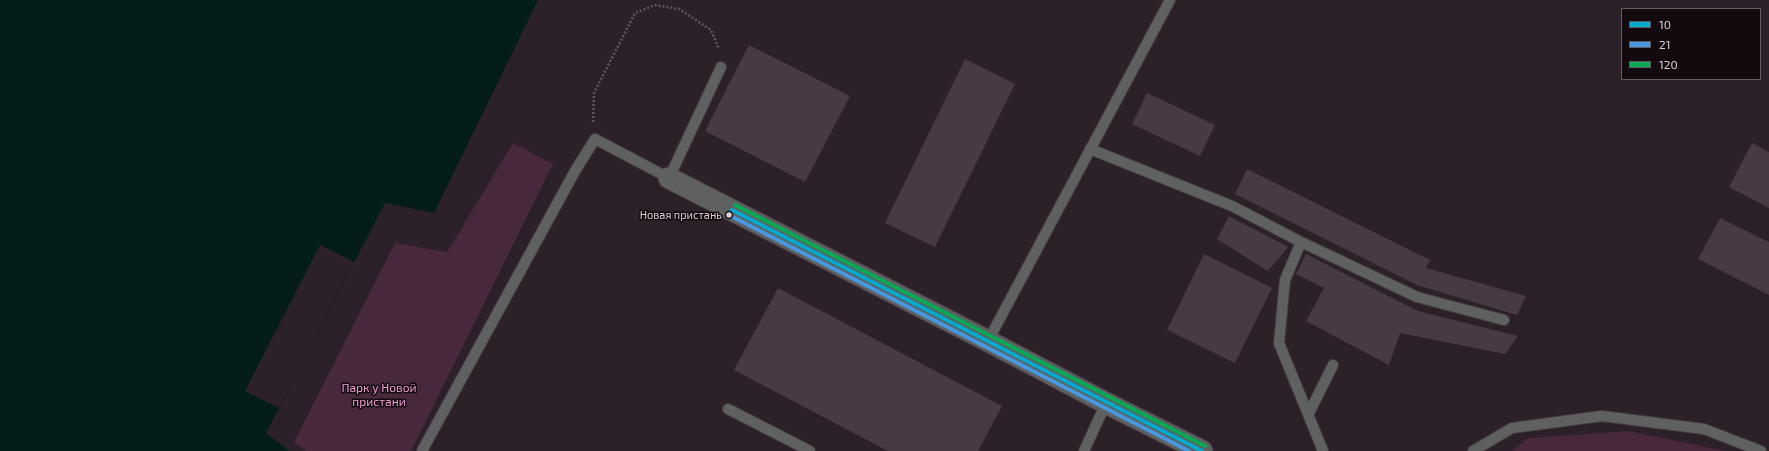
<!DOCTYPE html>
<meta charset="utf-8">
<style>
body{margin:0}
#map{position:relative;width:1769px;height:451px;overflow:hidden;background:#2c2129;font-family:"Exo 2",sans-serif}
canvas{display:block}
.legend{position:absolute;left:1621px;top:8px;width:140px;height:72px;box-sizing:border-box;background:#130a10;border:1px solid #635960;margin:0;padding:5px 7px;list-style:none;font-size:12px;color:#dccfd7}
.legend li{display:flex;align-items:center;gap:8px;height:20px}
.legend b{width:20px;border:1px solid #635960}
</style>
<div id="map">
<canvas width="1769" height="451"></canvas>
<ul class="legend">
<li><b style="height:5px;background:#00a9ce"></b>10</li>
<li><b style="height:5px;background:#4699e1"></b>21</li>
<li><b style="height:5px;background:#06aa56"></b>120</li>
</ul>
</div>
<script>
const context = document.querySelector('canvas').getContext('2d');
context.lineJoin = 'round';
function fill(path, color) {
  context.fillStyle = color;
  context.fill(path, 'evenodd');
}
function toPath(rows) {
  const path = new Path2D();
  for (const r of rows) {
    path.moveTo(r[0], r[1]);
    for (let i = 2; i < r.length; i += 2) path.lineTo(r[i], r[i + 1]);
  }
  return path;
}
function stroke(path, color, width, dash) {
  context.strokeStyle = color;
  context.lineWidth = width;
  context.lineCap = dash ? 'butt' : 'round';
  context.setLineDash(dash || []);
  context.stroke(path);
}
function drawText(font, color, halo, rows, align = 'center') {
  context.font = font + ' "Exo 2",sans-serif';
  context.lineWidth = 3;
  context.setLineDash([]);
  context.textBaseline = 'middle';
  context.strokeStyle = halo;
  context.fillStyle = color;
  for (const [text, x, y, turn = 0] of rows) {
    context.save();
    context.translate(x, y);
    context.rotate((+turn || 0) * Math.PI / 180);
    context.textAlign = isNaN(turn) ? turn : align;
    if (halo) context.strokeText(text, 0, 0);
    context.fillText(text, 0, 0);
    context.restore();
  }
}
const green = toPath([
 [513,143,553,164,411,451,306,451,294,442,395,243,447,252],
 [1629,431,1725,451,1512,451,1528,438]
]);
const water = toPath([
 [0,0,538,0,434,213,385,203,266,433,289,451,0,451]
]);
const pier = toPath([
 [320,245,354,262,279,408,245,391]
]);
const building = toPath([
 [749,45,850,96,805,182,705,131],
 [965,59,1015,84,935,247,885,223],
 [1147,93,1215,125,1200,156,1132,124],
 [1752,143,1769,152,1769,208,1729,187],
 [1247,169,1430,260,1426,268,1526,296,1517,315,1417,285,1235,194],
 [1229,216,1288,247,1268,271,1217,239],
 [1720,218,1769,242,1769,295,1698,259],
 [1204,254,1272,288,1235,363,1167,330],
 [1306,254,1418,311,1518,336,1505,354,1400,333,1389,365,1306,321,1324,288,1296,274],
 [778,288,1002,406,978,451,888,451,734,370]
]);
const path = toPath([
 [593,122,594,93,635,13,655,5,679,9,711,30,719,49]
]);
const service = toPath([
 [1090,149,1232,206,1301,242],
 [988,341,1170,0],
 [728,409,810,451],
 [1309,413,1333,365],
 [422,451,575,171,595,139,669,178,721,67],
 [1084,451,1106,403],
 [1323,451,1279,343,1285,280,1301,242,1417,297,1504,320],
 [1473,451,1512,428,1602,416,1704,429,1761,451]
]);
const minor = toPath([
 [669,178,988,341,1106,403,1202,451]
]);
const bus1 = toPath([
 [732,210,1202,451]
]);
const bus2 = toPath([
 [729,215,1189,451]
]);
const bus3 = toPath([
 [735,205,1205,446]
]);
const markers = [
 [729,215,3.5,"#dccfd7"]
];
const busNames = [
 ["Новая пристань",722,215]
];
const parkNames = [
 ["Парк у Новой",379,388],
 ["пристани",379,402]
];
fill(green, '#47283d');
fill(water, '#041c1a');
fill(pier, '#2c2129');
fill(building, '#483a44');
stroke(service, '#473e44', 12);
stroke(minor, '#473e44', 23);
stroke(path, '#5d5a5d', 2.5, [2, 2]);
stroke(service, '#5e6061', 10);
stroke(minor, '#5e6061', 21);
stroke(bus1, '#00a9ce', 4);
stroke(bus2, '#4699e1', 4);
stroke(bus3, '#06aa56', 4);
for (const [x, y, r, color] of markers) {
  const dot = new Path2D();
  dot.arc(x, y, r, 0, 2 * Math.PI);
  context.fillStyle = color;
  context.fill(dot);
  stroke(dot, '#130a10', 1.5);
}
drawText('11px', '#dccfd7', '#130a10', busNames, 'right');
drawText('12px', '#f49fd8', '#130a10', parkNames);
</script>
